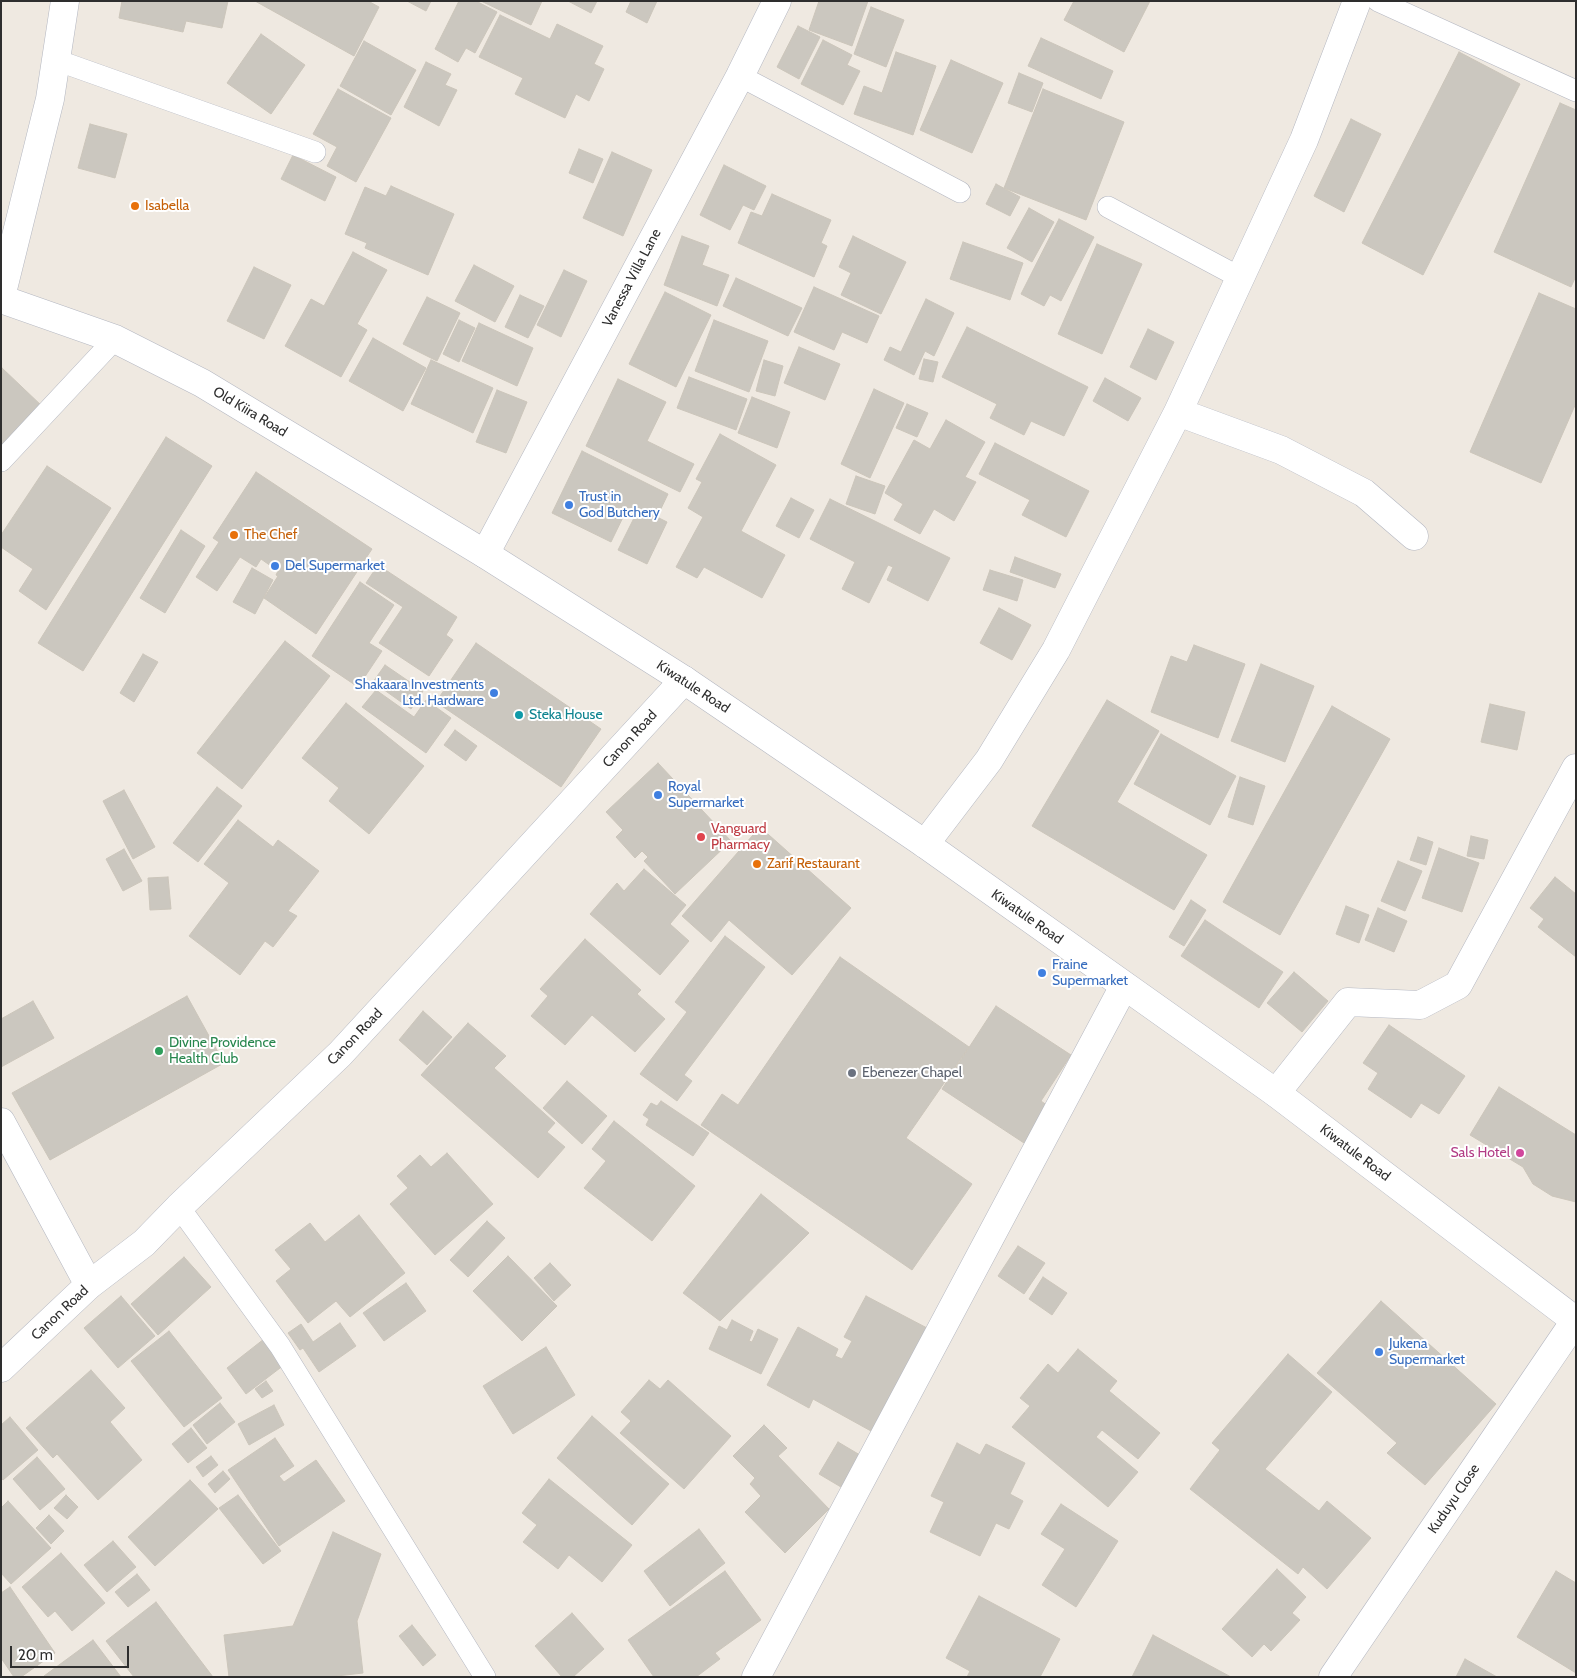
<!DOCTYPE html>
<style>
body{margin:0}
#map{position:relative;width:1577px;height:1678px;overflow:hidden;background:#efe9e1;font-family:Cabin,sans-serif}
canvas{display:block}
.frame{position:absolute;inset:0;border:2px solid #2e2e2e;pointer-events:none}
.scale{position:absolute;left:10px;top:1646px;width:119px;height:22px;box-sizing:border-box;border:2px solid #2e2e2e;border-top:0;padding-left:6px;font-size:15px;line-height:18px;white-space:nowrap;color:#2e2e2e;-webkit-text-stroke:4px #fff;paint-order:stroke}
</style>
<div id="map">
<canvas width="1577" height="1678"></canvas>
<div class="frame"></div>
<div class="scale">20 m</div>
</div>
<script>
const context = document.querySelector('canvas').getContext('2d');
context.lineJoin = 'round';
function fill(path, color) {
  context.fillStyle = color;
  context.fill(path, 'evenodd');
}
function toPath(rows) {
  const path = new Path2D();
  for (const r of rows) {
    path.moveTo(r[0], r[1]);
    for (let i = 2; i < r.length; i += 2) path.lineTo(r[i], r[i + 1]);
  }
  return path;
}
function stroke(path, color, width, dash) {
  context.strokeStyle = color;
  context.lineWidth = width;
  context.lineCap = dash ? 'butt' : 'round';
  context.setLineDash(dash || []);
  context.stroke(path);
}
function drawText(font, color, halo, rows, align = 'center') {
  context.font = font + ' Cabin,sans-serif';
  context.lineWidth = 4;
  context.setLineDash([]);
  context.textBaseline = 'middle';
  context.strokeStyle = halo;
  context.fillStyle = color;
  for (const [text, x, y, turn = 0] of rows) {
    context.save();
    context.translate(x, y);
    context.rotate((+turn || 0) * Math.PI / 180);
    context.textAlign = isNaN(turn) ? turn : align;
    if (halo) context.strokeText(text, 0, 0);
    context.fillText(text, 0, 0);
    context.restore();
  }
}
const building = toPath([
 [122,1,228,1,222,28,186,21,183,32,119,18,122,1],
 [255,1,368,1,379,7,354,56,255,1],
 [407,1,431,1,426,11,407,1],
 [459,1,476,1,497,12,475,53,466,48,458,62,435,49,459,1],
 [481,1,542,1,531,25,481,1],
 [568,1,597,1,591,13,568,1],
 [631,1,657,1,647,23,626,12,631,1],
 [819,1,868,1,852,46,809,30,819,1],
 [1074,1,1150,1,1124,52,1064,20,1074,1],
 [871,7,904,20,886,67,854,54,871,7],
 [500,15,550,39,557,24,603,46,594,64,604,69,589,101,576,94,565,118,515,94,523,78,479,57,500,15],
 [798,26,820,37,799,79,777,67,798,26],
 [261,34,305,65,271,114,227,83,261,34],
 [1041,38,1113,71,1101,99,1028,66,1041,38],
 [823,40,852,55,847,65,860,71,843,105,801,84,823,40],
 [364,41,416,70,391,115,340,86,364,41],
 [896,52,936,66,913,135,854,114,864,86,882,93,896,52],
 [1459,52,1520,84,1423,275,1362,243,1459,52],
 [951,60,1003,83,972,153,920,130,951,60],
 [426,62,451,74,445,85,457,90,439,126,404,107,426,62],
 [1019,73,1043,83,1032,112,1008,103,1019,73],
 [338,89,391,118,356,182,327,166,337,147,313,134,338,89],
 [1043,89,1124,122,1086,220,1004,188,1043,89],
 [1560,103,1576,110,1576,276,1571,287,1494,252,1560,103],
 [1351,119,1381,134,1344,212,1314,196,1351,119],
 [90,124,127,134,115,178,78,168,90,124],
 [579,149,603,159,593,183,569,173,579,149],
 [612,152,652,170,623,236,583,218,612,152],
 [293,155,336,177,325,201,281,179,293,155],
 [724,165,766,186,754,210,743,205,730,230,700,215,724,165],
 [996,184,1020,197,1010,216,986,204,996,184],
 [391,186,454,214,428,275,365,248,367,243,345,234,365,187,386,196,391,186],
 [772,194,831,220,821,243,827,246,814,277,738,243,751,212,762,216,772,194],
 [1029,208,1054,222,1032,262,1007,248,1029,208],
 [1059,219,1094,237,1061,301,1050,295,1044,306,1021,294,1059,219],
 [682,236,709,246,702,265,729,275,717,306,664,285,682,236],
 [853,236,906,262,881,314,841,295,851,273,839,267,853,236],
 [963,242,1023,263,1010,300,950,279,963,242],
 [1097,244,1142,264,1102,354,1058,334,1097,244],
 [353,252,387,270,357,324,367,330,341,377,285,346,311,299,324,306,353,252],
 [474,265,514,286,495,322,455,301,474,265],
 [254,267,291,285,264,339,227,321,254,267],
 [564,270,587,281,561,337,537,325,564,270],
 [736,278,802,308,788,336,723,306,736,278],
 [814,287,879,316,867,343,842,332,834,350,794,332,814,287],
 [665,292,711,315,676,387,629,364,665,292],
 [1539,293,1576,309,1576,403,1541,483,1470,452,1539,293],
 [520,295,544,306,528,338,505,327,520,295],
 [427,297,460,313,437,361,403,344,427,297],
 [926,299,954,313,934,356,925,351,914,375,884,360,890,347,901,352,926,299],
 [459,320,475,328,459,362,443,354,459,320],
 [714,320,768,341,749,392,695,371,714,320],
 [479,323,533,348,517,386,462,361,479,323],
 [967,327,1088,387,1064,436,1031,421,1024,435,990,418,997,404,942,377,967,327],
 [1148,329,1174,342,1156,380,1130,367,1148,329],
 [373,338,426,368,403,411,349,381,373,338],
 [799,347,840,364,825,400,784,383,799,347],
 [924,359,938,362,933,382,919,379,924,359],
 [431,360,493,388,473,433,411,404,431,360],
 [764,360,783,366,775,396,756,391,764,360],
 [2,368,43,407,5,447,1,444,2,368],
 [689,377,747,399,736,430,677,408,689,377],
 [1105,378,1141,398,1128,421,1093,401,1105,378],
 [618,379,666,402,647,441,694,464,680,492,586,446,618,379],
 [874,389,904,403,870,478,841,464,874,389],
 [497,390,527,402,506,453,476,442,497,390],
 [752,397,790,412,777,448,738,433,752,397],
 [907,404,928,413,917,437,896,428,907,404],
 [946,420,985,442,965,477,976,482,954,521,934,509,920,534,894,520,903,504,885,493,914,440,930,449,946,420],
 [720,434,776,465,741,531,785,555,762,598,704,567,697,578,676,567,703,517,688,508,702,482,696,479,720,434],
 [166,437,212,466,83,671,38,643,166,437],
 [995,443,1089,491,1066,537,1022,515,1030,500,979,474,995,443],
 [582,451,668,494,657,517,667,522,647,564,618,550,636,514,627,509,611,542,552,513,582,451],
 [47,466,111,508,46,610,19,591,33,569,1,547,1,535,47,466],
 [256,472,372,549,316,634,264,598,278,576,276,575,278,571,261,559,256,567,240,557,217,591,196,577,219,542,213,538,256,472],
 [856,476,885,486,875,514,846,504,856,476],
 [791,498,814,510,799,538,776,526,791,498],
 [830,499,950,558,928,601,887,580,893,567,888,565,869,603,842,589,855,562,810,539,830,499],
 [181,530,205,546,165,613,140,598,181,530],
 [1015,557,1061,574,1055,588,1010,572,1015,557],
 [378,565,457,617,446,635,453,640,429,676,379,643,403,607,366,583,378,565],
 [252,568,273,580,255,614,233,602,252,568],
 [990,570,1023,580,1017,601,983,590,990,570],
 [360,582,394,605,369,643,382,651,358,687,312,656,360,582],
 [999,608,1031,625,1012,660,980,643,999,608],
 [285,641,330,676,242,789,197,753,285,641],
 [476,643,601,729,561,787,436,702,476,643],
 [1194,645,1245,664,1218,738,1151,712,1171,656,1187,662,1194,645],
 [143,654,158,662,134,702,120,693,143,654],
 [1261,664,1314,686,1285,762,1231,741,1261,664],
 [385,665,423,691,411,709,373,682,385,665],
 [376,690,414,717,426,700,451,718,426,753,362,707,376,690],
 [1107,700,1159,731,1117,802,1207,855,1174,910,1032,826,1107,700],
 [346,703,424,766,369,834,329,801,339,788,302,758,346,703],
 [1490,704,1525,712,1517,750,1481,742,1490,704],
 [1332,706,1390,739,1280,935,1223,902,1332,706],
 [455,730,477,746,466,761,444,745,455,730],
 [1161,734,1236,776,1210,825,1134,784,1161,734],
 [658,763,731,841,675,894,644,861,648,857,642,851,635,858,616,837,623,830,606,812,658,763],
 [1240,777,1265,786,1253,825,1228,817,1240,777],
 [217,787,242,806,198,862,173,843,217,787],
 [124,790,155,847,133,859,103,801,124,790],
 [238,820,273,847,278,840,319,871,288,911,297,916,273,947,265,941,240,975,189,936,229,883,204,864,238,820],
 [760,827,851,908,792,975,729,920,711,942,682,916,760,827],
 [1471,836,1488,840,1484,859,1467,856,1471,836],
 [1418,837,1433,842,1426,865,1410,860,1418,837],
 [1439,848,1479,863,1462,912,1422,898,1439,848],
 [124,849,142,881,123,891,106,859,124,849],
 [1398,861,1422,871,1405,911,1381,901,1398,861],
 [644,869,686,905,670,924,689,941,660,975,590,914,617,883,624,891,644,869],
 [168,877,171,909,150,910,148,878,168,877],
 [1555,877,1576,894,1576,957,1538,927,1544,919,1530,908,1555,877],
 [1191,900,1206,910,1184,946,1169,937,1191,900],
 [1346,906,1369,915,1359,943,1336,934,1346,906],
 [1378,908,1407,921,1394,952,1365,940,1378,908],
 [1205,920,1283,972,1259,1008,1181,956,1205,920],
 [725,936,765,967,684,1075,692,1081,677,1101,640,1074,687,1012,675,1002,725,936],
 [585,939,641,990,637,994,665,1019,635,1052,592,1015,565,1045,531,1016,548,996,540,989,585,939],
 [840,957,969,1047,906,1138,972,1184,912,1270,701,1125,722,1094,738,1105,840,957],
 [1294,972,1328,1001,1302,1032,1267,1003,1294,972],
 [187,996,224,1063,50,1160,12,1093,187,996],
 [33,1001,54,1038,1,1067,1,1019,33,1001],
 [996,1006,1071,1055,1041,1101,1048,1106,1024,1143,942,1089,996,1006],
 [423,1011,452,1037,427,1065,399,1040,423,1011],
 [468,1023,506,1056,494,1068,555,1123,547,1132,565,1147,538,1178,421,1075,468,1023],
 [1389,1025,1465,1076,1439,1114,1421,1103,1411,1118,1368,1089,1378,1073,1363,1063,1389,1025],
 [567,1081,607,1116,582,1144,543,1108,567,1081],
 [1499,1087,1576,1135,1576,1202,1552,1196,1533,1184,1523,1167,1470,1135,1499,1087],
 [661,1101,709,1133,693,1156,646,1125,649,1119,643,1115,651,1103,657,1106,661,1101],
 [614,1121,695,1186,652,1241,584,1188,606,1161,592,1149,614,1121],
 [447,1153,493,1204,435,1255,390,1204,408,1188,397,1176,420,1155,431,1167,447,1153],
 [761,1194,809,1233,720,1321,683,1293,761,1194],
 [359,1215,405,1273,350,1317,336,1301,308,1323,276,1281,291,1269,275,1250,310,1223,325,1242,359,1215],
 [487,1221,505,1238,468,1277,450,1260,487,1221],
 [1018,1246,1045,1263,1024,1294,998,1276,1018,1246],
 [508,1256,557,1306,522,1341,473,1291,508,1256],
 [184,1257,211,1287,158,1335,131,1304,184,1257],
 [550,1263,571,1285,554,1301,534,1278,550,1263],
 [1043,1277,1067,1293,1052,1315,1029,1299,1043,1277],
 [406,1283,426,1311,384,1341,363,1313,406,1283],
 [121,1296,155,1336,118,1368,84,1328,121,1296],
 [866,1296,927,1328,871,1431,813,1399,809,1408,767,1385,798,1327,838,1349,835,1356,842,1359,852,1341,844,1337,866,1296],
 [1381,1301,1496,1404,1425,1485,1387,1453,1397,1443,1317,1373,1381,1301],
 [732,1320,753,1331,749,1341,752,1342,758,1329,778,1339,761,1374,709,1349,719,1326,727,1330,732,1320],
 [340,1323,356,1346,319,1372,303,1348,300,1350,288,1333,301,1324,313,1342,340,1323],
 [169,1331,222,1398,184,1427,131,1361,169,1331],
 [264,1339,284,1365,246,1394,227,1368,264,1339],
 [546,1347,575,1395,513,1434,483,1386,546,1347],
 [1078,1349,1117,1381,1109,1391,1160,1433,1138,1459,1102,1430,1096,1437,1138,1472,1108,1507,1012,1427,1030,1406,1020,1398,1048,1364,1058,1373,1078,1349],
 [1288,1354,1332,1392,1265,1469,1319,1511,1327,1501,1371,1538,1327,1589,1303,1567,1298,1574,1190,1489,1220,1450,1212,1443,1288,1354],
 [91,1370,125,1408,110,1422,142,1460,98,1500,57,1454,53,1458,26,1428,91,1370],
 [649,1380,660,1389,668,1380,731,1436,684,1489,620,1433,631,1421,621,1412,649,1380],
 [266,1381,273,1391,262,1398,255,1389,266,1381],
 [220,1403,235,1422,207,1444,193,1425,220,1403],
 [274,1405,284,1425,249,1445,238,1424,274,1405],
 [592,1416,669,1484,632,1525,557,1458,592,1416],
 [10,1417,38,1450,3,1480,1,1478,1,1425,10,1417],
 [764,1425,787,1448,778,1456,829,1509,785,1553,745,1512,761,1496,750,1484,755,1478,733,1456,764,1425],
 [191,1428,207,1448,188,1463,172,1444,191,1428],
 [275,1438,294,1466,279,1476,284,1482,316,1460,345,1501,279,1546,228,1470,275,1438],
 [838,1442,865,1458,846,1490,819,1474,838,1442],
 [957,1443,980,1455,986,1444,1025,1463,1010,1494,1023,1501,1009,1529,996,1523,980,1556,930,1532,944,1502,931,1496,957,1443],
 [211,1456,218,1465,203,1477,196,1467,211,1456],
 [37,1457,65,1489,40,1510,13,1479,37,1457],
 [223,1471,230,1479,215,1493,208,1484,223,1471],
 [549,1479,632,1545,602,1582,569,1555,558,1569,523,1542,537,1525,522,1513,549,1479],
 [190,1480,218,1509,155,1566,128,1537,190,1480],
 [66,1495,78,1507,67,1519,54,1508,66,1495],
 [238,1495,281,1551,263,1564,219,1508,238,1495],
 [8,1501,51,1548,11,1584,1,1573,1,1508,8,1501],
 [1061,1504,1118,1541,1076,1607,1042,1585,1065,1549,1041,1534,1061,1504],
 [49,1515,64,1531,51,1544,36,1528,49,1515],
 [699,1529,725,1563,670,1606,644,1571,699,1529],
 [333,1532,381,1554,357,1621,363,1673,328,1677,229,1677,224,1635,293,1626,333,1532],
 [113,1541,136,1567,107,1592,84,1565,113,1541],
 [61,1553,105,1603,72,1631,55,1611,48,1617,22,1587,61,1553],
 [1277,1569,1306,1597,1292,1613,1300,1620,1271,1651,1264,1644,1252,1657,1222,1629,1277,1569],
 [725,1571,761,1620,715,1653,720,1659,696,1677,654,1677,628,1640,725,1571],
 [1556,1571,1576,1583,1576,1673,1517,1637,1556,1571],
 [137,1574,150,1590,128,1607,115,1592,137,1574],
 [10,1587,55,1653,21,1677,14,1677,1,1658,1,1593,10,1587],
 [979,1596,1060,1639,1040,1677,967,1677,970,1671,946,1658,979,1596],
 [156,1602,213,1677,134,1677,106,1641,156,1602],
 [572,1613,604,1649,573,1677,562,1677,535,1646,572,1613],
 [412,1625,436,1655,423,1666,399,1636,412,1625],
 [1153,1635,1231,1677,1132,1677,1153,1635],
 [93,1640,121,1677,44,1677,44,1676,93,1640],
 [1465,1659,1497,1677,1456,1677,1465,1659]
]);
const service = toPath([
 [1378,1,1576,91],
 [56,60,315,152],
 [740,76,960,192],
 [1108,207,1239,277],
 [1,461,115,339],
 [179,1207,280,1346,485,1677]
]);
const minor = toPath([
 [1,297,50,99,65,1],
 [1178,412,1281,450,1364,493,1414,536],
 [925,844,989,760,1056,650,1178,412,1304,140,1357,1],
 [1276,1093,1348,1002,1420,1005,1458,985,1576,768],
 [1,1122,89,1285],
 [1,1368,89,1285,144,1243,179,1207,340,1054,684,680],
 [756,1677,1124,986],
 [1333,1677,1575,1321]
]);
const tertiary = toPath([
 [485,554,740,76,777,1]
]);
const secondary = toPath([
 [1,299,115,339,202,383,485,554,684,680,925,844,1276,1093,1576,1321]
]);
const markers = [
 [135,206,5,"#e8710a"],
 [569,505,5,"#3f7fe0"],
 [234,535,5,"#e8710a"],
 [275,566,5,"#3f7fe0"],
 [494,693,5,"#3f7fe0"],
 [519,715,5,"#0f9aa8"],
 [658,795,5,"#3f7fe0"],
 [701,837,5,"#e0444e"],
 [757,864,5,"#e8710a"],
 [1042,973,5,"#3f7fe0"],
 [159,1051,5,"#2e9e5b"],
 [852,1073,5,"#6b7280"],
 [1520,1153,5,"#d1479c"],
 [1379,1352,5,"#3f7fe0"]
];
const foodNames = [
 ["Isabella",145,206],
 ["The Chef",244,535],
 ["Zarif Restaurant",767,864]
];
const streetNames = [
 ["Vanessa Villa Lane",632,278,-62],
 ["Old Kiira Road",250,412,31],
 ["Kiwatule Road",693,687,33],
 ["Canon Road",630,739,-47],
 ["Kiwatule Road",1027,917,35],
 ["Canon Road",355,1037,-46],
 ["Kiwatule Road",1355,1153,37],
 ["Canon Road",60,1313,-43],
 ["Kuduyu Close",1454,1499,-56]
];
const shopNames = [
 ["Trust in",579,497],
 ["God Butchery",579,513],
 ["Del Supermarket",285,566],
 ["Shakaara Investments",484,685,"right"],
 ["Ltd. Hardware",484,701,"right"],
 ["Royal",668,787],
 ["Supermarket",668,803],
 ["Fraine",1052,965],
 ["Supermarket",1052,981],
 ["Jukena",1389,1344],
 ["Supermarket",1389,1360]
];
const cultureNames = [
 ["Steka House",529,715]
];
const healthNames = [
 ["Vanguard",711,829],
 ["Pharmacy",711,845]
];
const leisureNames = [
 ["Divine Providence",169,1043],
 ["Health Club",169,1059]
];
const worshipNames = [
 ["Ebenezer Chapel",862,1073]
];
const hotelNames = [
 ["Sals Hotel",1510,1153]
];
fill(building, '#cbc7bf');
stroke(building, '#cbc5ba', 1);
stroke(service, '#b4b7c1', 22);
stroke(minor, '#b4b7c1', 29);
stroke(tertiary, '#b4b7c1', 29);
stroke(secondary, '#b4b7c1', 29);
stroke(service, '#fff', 21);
stroke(minor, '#fff', 28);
stroke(tertiary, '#fff', 28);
stroke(secondary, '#fff', 28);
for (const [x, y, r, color] of markers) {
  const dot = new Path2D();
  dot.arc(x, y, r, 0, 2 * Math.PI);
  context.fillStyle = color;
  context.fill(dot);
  stroke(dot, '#fff', 2);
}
drawText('14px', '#c56008', '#fff', foodNames, 'left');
drawText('14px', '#2e2e2e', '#fff', streetNames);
drawText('14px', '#366cbe', '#fff', shopNames, 'left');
drawText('14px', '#0d838f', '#fff', cultureNames, 'left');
drawText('14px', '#be3a42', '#fff', healthNames, 'left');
drawText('14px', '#27864d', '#fff', leisureNames, 'left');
drawText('14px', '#5b616d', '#fff', worshipNames, 'left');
drawText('14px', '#b23c85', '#fff', hotelNames, 'right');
</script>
